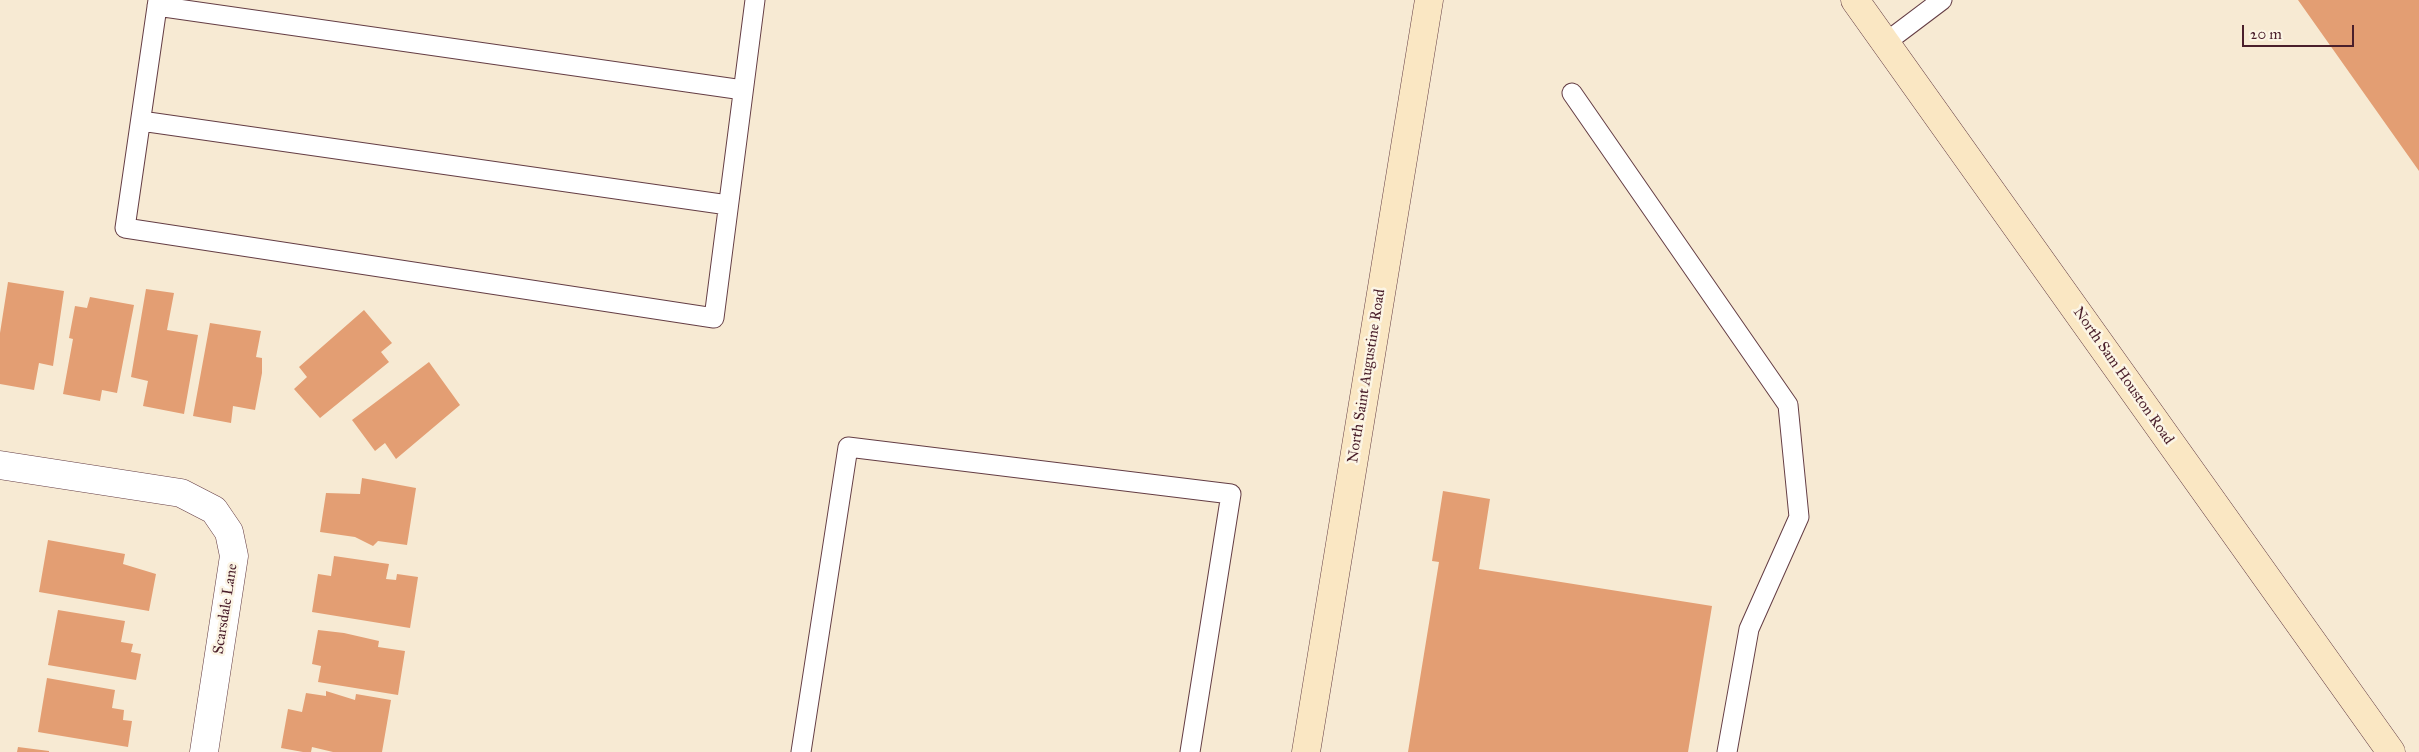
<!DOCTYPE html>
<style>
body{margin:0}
#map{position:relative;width:2419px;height:752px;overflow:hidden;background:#f7ead3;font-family:"IM FELL Great Primer",serif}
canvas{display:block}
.scale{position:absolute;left:2242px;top:25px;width:112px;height:22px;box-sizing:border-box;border:2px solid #4a1f2b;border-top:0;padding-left:6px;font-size:15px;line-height:18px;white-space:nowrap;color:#4a1f2b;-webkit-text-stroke:4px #fcf5e5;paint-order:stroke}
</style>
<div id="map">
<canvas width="2419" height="752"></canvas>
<div class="scale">20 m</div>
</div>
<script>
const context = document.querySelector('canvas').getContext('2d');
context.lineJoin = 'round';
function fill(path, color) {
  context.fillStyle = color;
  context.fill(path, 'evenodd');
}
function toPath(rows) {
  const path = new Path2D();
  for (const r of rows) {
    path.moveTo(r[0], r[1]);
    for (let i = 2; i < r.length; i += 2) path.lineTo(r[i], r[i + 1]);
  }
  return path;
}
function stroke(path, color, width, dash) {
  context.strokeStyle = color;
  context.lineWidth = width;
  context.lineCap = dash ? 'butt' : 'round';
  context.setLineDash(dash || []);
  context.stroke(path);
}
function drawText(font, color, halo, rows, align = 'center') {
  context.font = font + ' "IM FELL Great Primer",serif';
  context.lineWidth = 5;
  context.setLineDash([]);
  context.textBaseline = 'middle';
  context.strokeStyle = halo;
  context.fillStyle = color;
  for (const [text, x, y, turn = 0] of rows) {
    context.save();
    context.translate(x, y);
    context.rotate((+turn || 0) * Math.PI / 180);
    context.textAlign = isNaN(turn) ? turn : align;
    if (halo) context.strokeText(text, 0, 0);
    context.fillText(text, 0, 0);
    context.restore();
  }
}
const building = toPath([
 [2298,0,2419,0,2419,171],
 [8,282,64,291,53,366,39,363,34,390,0,384,0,333],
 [146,289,174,293,167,330,198,335,184,414,143,406,148,381,131,377],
 [90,297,134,305,117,393,102,390,100,401,63,394,73,339,69,338,75,306,87,308],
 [364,310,392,343,381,352,389,362,320,418,294,389,307,377,299,367],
 [210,323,261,331,256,357,262,358,262,373,255,410,233,406,231,423,193,416],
 [429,362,460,405,396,459,385,443,375,451,352,420],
 [362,478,416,488,407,545,378,541,373,546,355,537,320,532,326,493,360,494],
 [1443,491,1490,499,1479,569,1712,606,1688,752,1408,752,1439,562,1432,561],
 [48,540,125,554,123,564,156,574,149,611,39,592],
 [334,556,389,564,386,579,396,580,397,574,418,577,410,628,312,612,318,574,331,576],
 [58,610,125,621,121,642,133,644,131,652,141,654,136,680,48,665],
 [318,630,344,633,379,641,378,647,405,651,398,695,318,682,321,666,312,664],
 [47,678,115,690,112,708,124,710,123,720,132,721,128,747,38,732],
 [326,691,355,700,356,694,391,700,382,752,333,752,312,747,311,752,303,752,281,748,288,709,302,712,306,693,326,696],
 [18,747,49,751,49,752,17,752]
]);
const lane = toPath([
 [158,0,125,228,714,318,755,0],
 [157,6,743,90],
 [1885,43,1942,0],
 [1572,93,1788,405,1799,517,1749,629,1727,752],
 [141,121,728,205],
 [801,752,848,447,1231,494,1190,752]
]);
const street = toPath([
 [0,465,181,493,214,510,229,532,234,556,204,752]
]);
const secondary = toPath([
 [1855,0,2391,752],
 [1306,752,1429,0]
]);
const streetNames = [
 ["North Saint Augustine Road",1367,376,-81],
 ["North Sam Houston Road",2123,376,55],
 ["Scarsdale Lane",226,609,-81]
];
fill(building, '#e39e73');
stroke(lane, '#643d44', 21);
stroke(street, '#643d44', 29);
stroke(secondary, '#643d44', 29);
stroke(lane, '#fff', 19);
stroke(street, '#fff', 28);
stroke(secondary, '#fae7c3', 28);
drawText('15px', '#4a1f2b', '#fcf5e5', streetNames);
</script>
